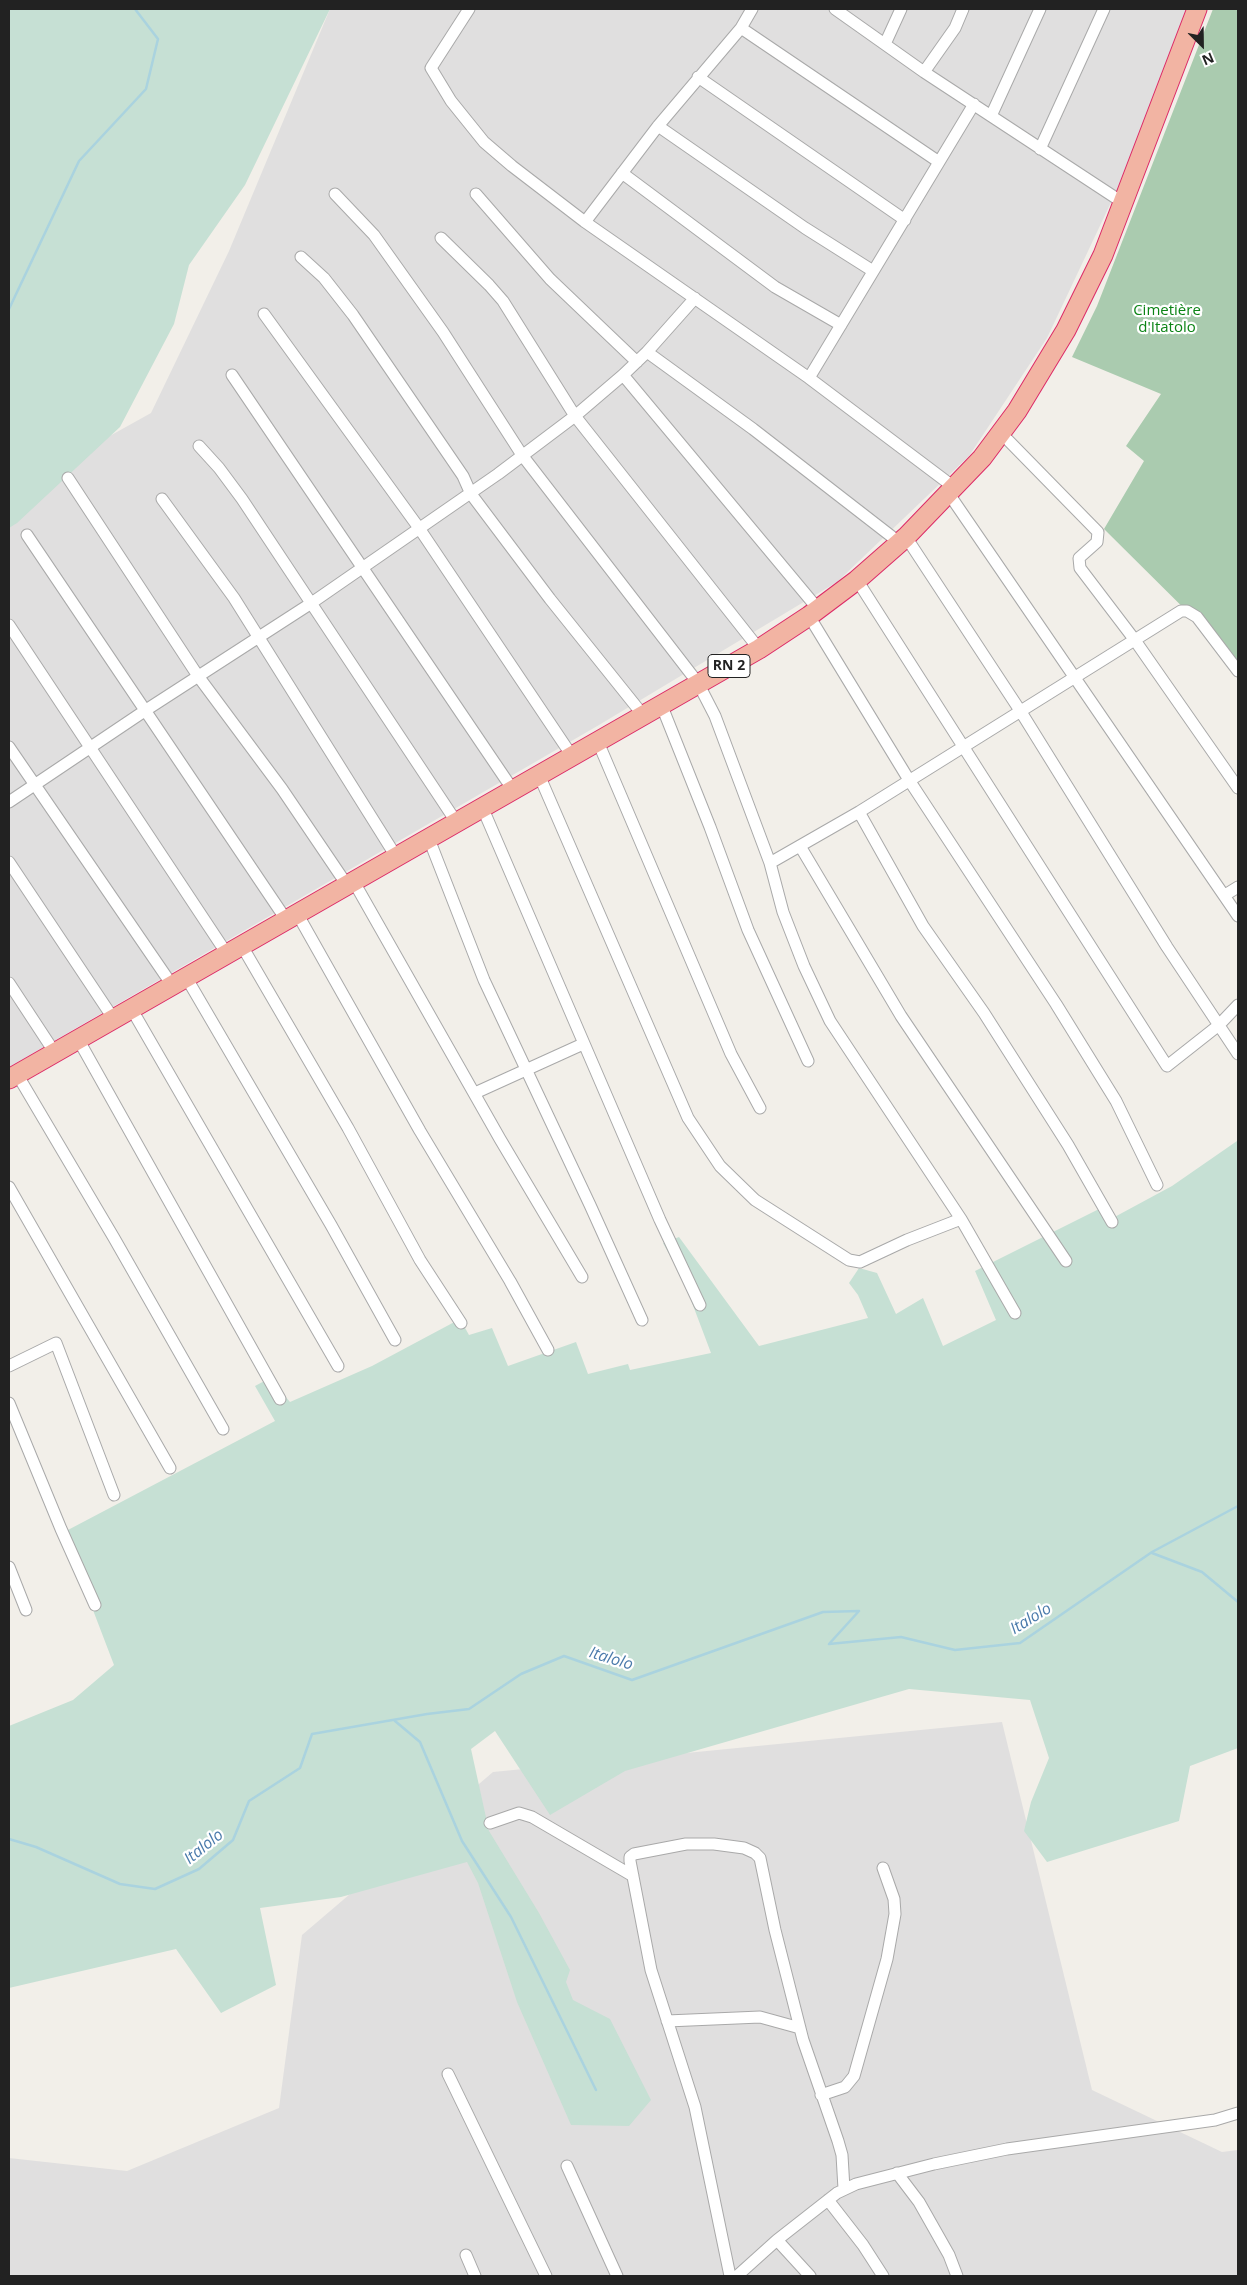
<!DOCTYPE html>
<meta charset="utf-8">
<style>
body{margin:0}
#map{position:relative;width:1247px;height:2285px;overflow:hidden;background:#f2efe9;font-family:"Open Sans",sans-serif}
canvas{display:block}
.frame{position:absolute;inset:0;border:10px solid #222;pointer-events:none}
.north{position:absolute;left:1177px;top:20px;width:50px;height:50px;-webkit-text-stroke:4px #fff;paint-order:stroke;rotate:157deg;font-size:14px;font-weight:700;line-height:20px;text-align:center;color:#222}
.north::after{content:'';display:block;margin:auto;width:18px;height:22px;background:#222;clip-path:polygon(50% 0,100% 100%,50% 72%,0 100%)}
</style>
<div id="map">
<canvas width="1247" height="2285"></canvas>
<div class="frame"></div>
<div class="north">N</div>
</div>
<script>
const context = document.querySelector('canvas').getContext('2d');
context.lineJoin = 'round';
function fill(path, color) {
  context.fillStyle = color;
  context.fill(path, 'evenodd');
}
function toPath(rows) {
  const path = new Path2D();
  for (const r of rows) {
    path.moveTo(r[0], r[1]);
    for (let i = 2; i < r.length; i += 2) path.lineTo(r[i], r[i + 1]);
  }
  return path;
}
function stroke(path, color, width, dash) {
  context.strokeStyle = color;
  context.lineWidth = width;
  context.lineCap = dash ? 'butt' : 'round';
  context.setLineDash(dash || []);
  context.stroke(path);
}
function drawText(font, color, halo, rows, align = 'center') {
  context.font = font + ' "Open Sans",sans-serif';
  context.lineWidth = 4.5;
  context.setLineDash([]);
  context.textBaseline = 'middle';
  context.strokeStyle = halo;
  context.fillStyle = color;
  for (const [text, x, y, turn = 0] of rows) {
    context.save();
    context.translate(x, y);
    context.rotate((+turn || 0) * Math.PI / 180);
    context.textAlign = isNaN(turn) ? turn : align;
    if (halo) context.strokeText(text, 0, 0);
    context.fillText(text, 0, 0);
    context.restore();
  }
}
const residential = toPath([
 [330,9,1190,9,1131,160,1047,338,969,456,837,582,599,725,9,1067,9,492,151,413,229,251],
 [1002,1722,1092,2090,1222,2152,1238,2150,1238,2276,9,2276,9,2158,127,2171,279,2108,302,1935,493,1772]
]);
const wetland = toPath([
 [9,9,330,9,245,185,189,265,174,324,120,427,17,523,9,528],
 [1237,1141,1238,1748,1190,1766,1179,1821,1047,1862,1024,1831,1031,1802,1049,1758,1030,1700,909,1689,625,1771,550,1815,495,1731,471,1749,489,1831,539,1913,570,1970,566,1982,573,2000,610,2019,651,2100,629,2126,571,2125,517,2002,478,1883,467,1862,341,1897,260,1908,276,1985,221,2013,176,1949,9,1988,9,1726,73,1700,114,1665,75,1563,66,1531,275,1421,255,1386,270,1378,290,1402,372,1366,460,1319,469,1335,492,1328,508,1366,576,1342,588,1374,628,1364,630,1370,711,1353,683,1279,663,1243,679,1237,759,1346,868,1318,858,1295,849,1283,859,1268,877,1273,896,1314,923,1298,943,1346,996,1320,975,1271,1099,1209,1109,1220,1172,1186]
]);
const cemetery = toPath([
 [1213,9,1238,9,1238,662,1104,529,1144,461,1126,446,1161,394,1072,357,1097,306]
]);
const stream = toPath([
 [9,309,79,161,146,89,158,39,135,9],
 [1152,1553,1202,1572,1238,1602],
 [395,1721,420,1742,462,1841,511,1917,596,2090],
 [9,1839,36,1847,120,1884,155,1889,199,1869,233,1840,249,1801,300,1768,312,1734,427,1714,469,1709,521,1674,564,1656,632,1680,823,1612,859,1611,829,1644,901,1637,955,1650,1020,1643,1152,1552,1238,1506]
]);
const minor = toPath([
 [469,9,431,68,451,101,484,142,512,166,585,222,809,378,955,488],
 [835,9,924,72,1122,202],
 [741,28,939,162],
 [885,44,901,9],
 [924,72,955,28,963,9],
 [698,77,905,220],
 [991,116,1040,9],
 [658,126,805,228,873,271],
 [1040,149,1104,9],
 [622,173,775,287,841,325],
 [335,194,374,235,443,332,522,455,698,683,715,716,770,863,783,912,804,966,830,1021,961,1219,1015,1313],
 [476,194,550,279,637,362],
 [585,222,658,126,741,28,752,9],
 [441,238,489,285,503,301,575,416,759,649],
 [301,257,324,278,353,315,463,476,471,494,550,599,643,715],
 [264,314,419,528,572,756],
 [647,352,753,429,900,543],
 [232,375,513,790],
 [623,375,818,609],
 [809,378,974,104],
 [1001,433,1098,532,1097,542,1079,558,1080,568,1134,639,1238,788],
 [199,446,219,468,242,499,457,823],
 [68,478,198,676,282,789,347,885],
 [949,494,1238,916],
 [162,499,234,598,397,858],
 [27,535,287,921],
 [906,537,1021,712,1167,947,1238,1054],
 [857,580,1167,1066,1219,1025,1238,1005],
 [809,616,909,780,1056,1004,1116,1101,1157,1185],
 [9,625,227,954],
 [661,704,710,827,748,930,808,1061],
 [598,742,731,1054,760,1108],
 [9,747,172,985],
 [539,775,688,1118,720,1166,755,1200,849,1260,860,1262,907,1240,961,1219],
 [9,802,146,710,310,604,498,474,575,416,623,375,647,352,695,298],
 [483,809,660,1220,700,1305],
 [859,812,923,926,984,1013,1068,1145,1112,1222],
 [429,839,484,980,590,1205,642,1320],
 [800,846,901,1016,1066,1261],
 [9,862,113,1018],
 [770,863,859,812,1181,611,1187,611,1197,617,1238,671],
 [354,882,500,1139,582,1277],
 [1225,895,1238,887],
 [298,915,420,1131,510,1281,548,1350],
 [242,946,348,1128,420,1260,461,1323],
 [186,977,331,1225,395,1340],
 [9,983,55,1053],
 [131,1008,338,1366],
 [78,1039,280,1399],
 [17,1074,114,1238,223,1429],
 [475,1093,583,1044],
 [9,1187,170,1468],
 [9,1366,56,1343,114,1495],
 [9,1403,61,1529,95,1605],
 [9,1567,26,1610],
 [490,1823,519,1813,532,1817,633,1876],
 [667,2021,760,2017,800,2028],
 [448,2074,546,2276],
 [821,2095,845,2087,854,2076,887,1959,895,1914,894,1899,883,1868],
 [567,2166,617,2276],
 [897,2173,919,2202,949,2255,957,2276],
 [828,2200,863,2245,883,2276],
 [777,2240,810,2276],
 [466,2255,475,2276],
 [730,2276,695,2107,651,1970,630,1861,630,1857,634,1854,686,1844,714,1844,744,1848,755,1853,760,1858,775,1930,803,2040,838,2141,842,2155,844,2189],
 [737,2276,777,2240,837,2193,856,2184,934,2164,1007,2149,1215,2120,1238,2113]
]);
const trunk = toPath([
 [9,1079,759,649,809,616,857,580,906,537,982,458,1017,411,1066,330,1103,255,1197,9]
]);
const shields = [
 [729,666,42]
];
const shieldNames = [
 ["RN 2",729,666]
];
const parkNames = [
 ["Cimetière",1167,311],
 ["d'Itatolo",1167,328]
];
const waterNames = [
 ["Italolo",1031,1619,-31],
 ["Italolo",611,1659,17],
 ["Italolo",204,1847,-39]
];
fill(residential, '#e0dfdf');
fill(wetland, '#c6e0d4');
fill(cemetery, '#aacbaf');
stroke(stream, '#aad3df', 2.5);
stroke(minor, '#a9a9a9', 13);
stroke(trunk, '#dc2a67', 21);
stroke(minor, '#fff', 11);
stroke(trunk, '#f2b4a3', 19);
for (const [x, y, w] of shields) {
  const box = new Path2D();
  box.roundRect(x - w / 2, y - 11.5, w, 23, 4);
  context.fillStyle = '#fff';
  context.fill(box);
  stroke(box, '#222', 1);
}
drawText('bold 14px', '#222', null, shieldNames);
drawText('15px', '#0c8416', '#fff', parkNames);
drawText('italic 16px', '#4a7aab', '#fff', waterNames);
</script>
